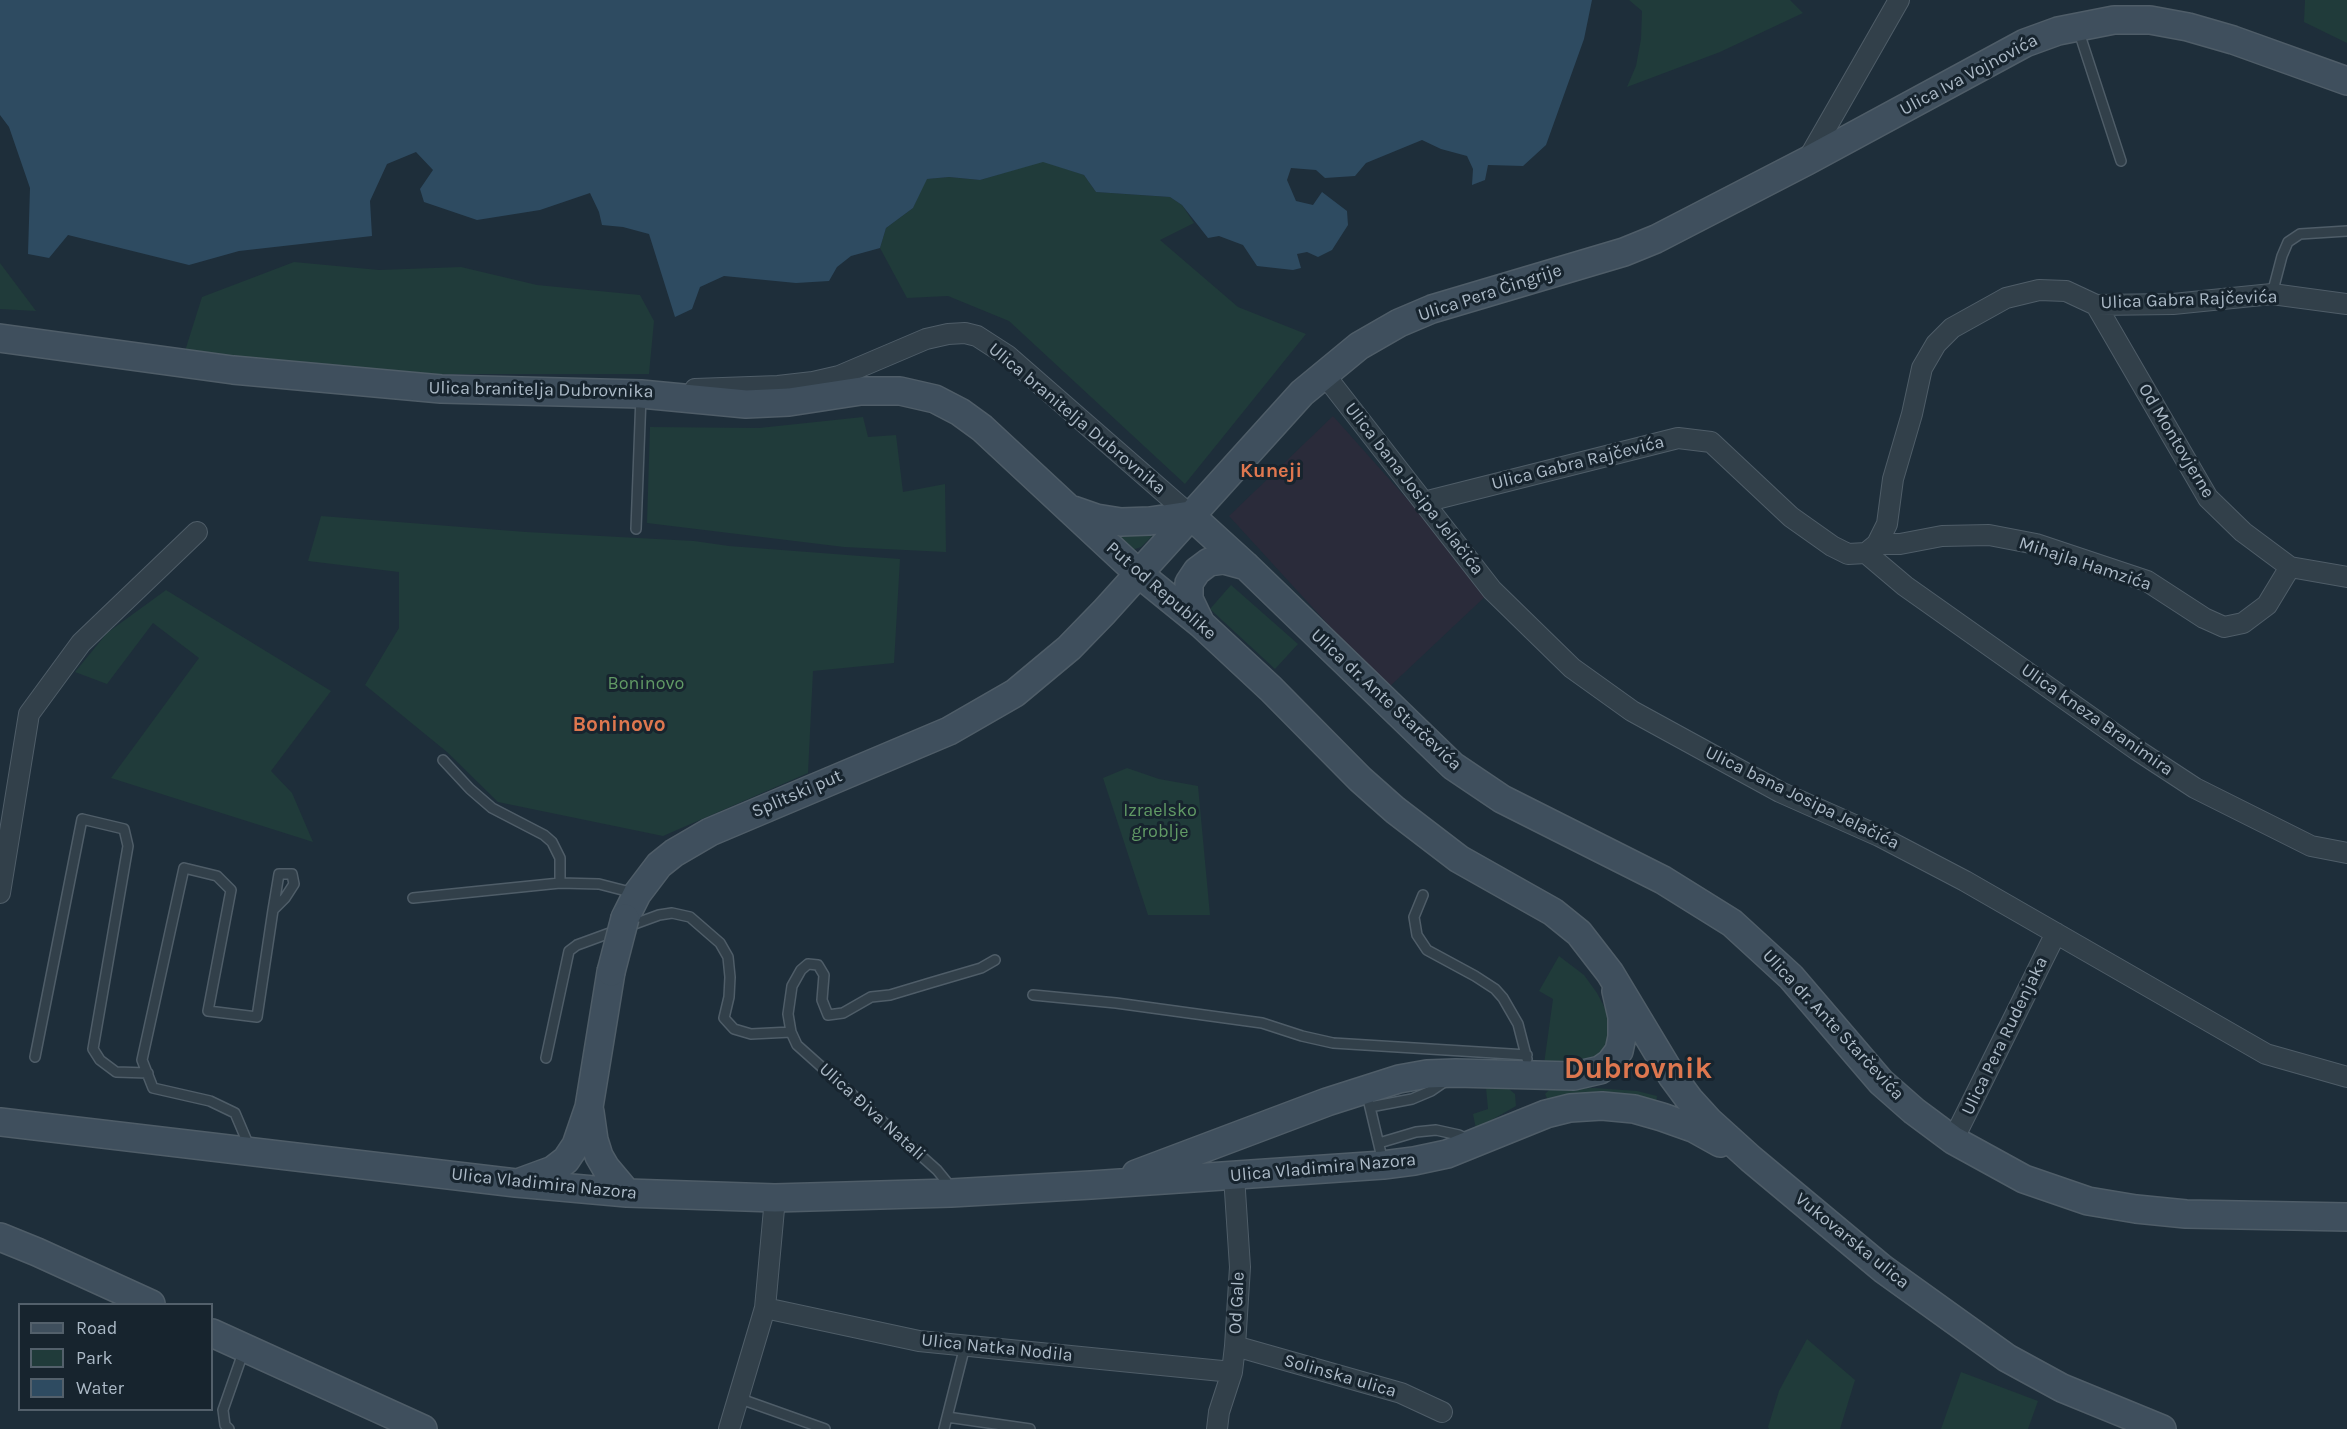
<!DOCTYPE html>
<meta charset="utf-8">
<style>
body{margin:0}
#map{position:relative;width:2347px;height:1429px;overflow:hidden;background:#1e2e3a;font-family:Karla,sans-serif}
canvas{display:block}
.legend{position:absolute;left:18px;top:1303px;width:195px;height:108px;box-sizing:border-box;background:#17242e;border:2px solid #53606b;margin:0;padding:8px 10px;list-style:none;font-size:18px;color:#acbac7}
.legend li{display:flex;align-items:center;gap:12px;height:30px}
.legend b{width:30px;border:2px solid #53606b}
</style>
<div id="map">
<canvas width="2347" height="1429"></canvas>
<ul class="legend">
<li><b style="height:8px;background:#3f4f5d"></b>Road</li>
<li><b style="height:16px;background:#203b3a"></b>Park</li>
<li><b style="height:16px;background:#2e4b61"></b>Water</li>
</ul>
</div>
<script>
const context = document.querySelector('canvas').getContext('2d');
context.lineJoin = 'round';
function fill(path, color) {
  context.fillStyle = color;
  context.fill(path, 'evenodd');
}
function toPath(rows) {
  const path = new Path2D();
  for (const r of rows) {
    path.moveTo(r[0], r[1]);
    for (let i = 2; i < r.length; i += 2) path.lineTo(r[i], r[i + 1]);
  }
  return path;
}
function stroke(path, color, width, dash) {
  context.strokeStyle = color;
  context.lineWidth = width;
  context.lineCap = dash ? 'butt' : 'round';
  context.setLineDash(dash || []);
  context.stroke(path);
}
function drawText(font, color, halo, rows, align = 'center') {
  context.font = font + ' Karla,sans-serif';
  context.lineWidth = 6;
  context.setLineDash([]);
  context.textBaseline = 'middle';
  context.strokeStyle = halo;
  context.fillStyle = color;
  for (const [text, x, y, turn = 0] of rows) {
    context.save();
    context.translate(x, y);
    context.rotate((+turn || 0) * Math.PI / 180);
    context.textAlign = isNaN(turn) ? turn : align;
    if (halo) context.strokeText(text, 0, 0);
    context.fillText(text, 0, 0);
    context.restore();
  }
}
const medical = toPath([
 [1333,416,1490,592,1387,689,1229,516]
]);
const green = toPath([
 [1629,0,1790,0,1803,13,1720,52,1627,87,1636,66,1641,39,1642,11],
 [2305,0,2347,0,2347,43,2304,22],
 [1043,161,1084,175,1096,192,1170,197,1182,205,1194,223,1160,240,1238,307,1306,334,1185,484,1009,321,948,296,907,298,880,248,886,228,913,208,926,179,949,177,980,180],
 [294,262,379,270,461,267,537,285,640,295,654,321,649,374,420,374,286,363,185,351,202,297],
 [0,263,36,311,0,309],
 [863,417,868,437,896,435,903,492,945,484,946,552,844,547,647,523,650,427,759,428],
 [321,516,526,532,694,541,729,546,900,559,894,663,813,671,808,773,663,836,498,802,447,752,365,685,399,628,399,572,308,561],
 [1113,532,1156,532,1141,547,1135,549,1131,549],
 [1231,585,1298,644,1275,669,1210,609],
 [166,590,331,691,271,771,292,793,313,842,111,778,199,658,153,623,107,684,75,672,107,633],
 [1127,768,1159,779,1198,786,1210,915,1148,915,1103,778],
 [1559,956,1584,975,1597,993,1608,1014,1611,1029,1608,1044,1602,1054,1587,1063,1544,1064,1553,999,1539,991],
 [1486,1088,1509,1089,1515,1094,1516,1106,1476,1129,1473,1114,1488,1109],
 [1594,1088,1637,1091,1657,1096,1656,1103,1548,1100,1545,1094,1550,1089],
 [1807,1339,1855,1380,1840,1429,1769,1429,1768,1427,1779,1391],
 [1961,1372,2038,1401,2028,1429,1941,1429]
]);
const water = toPath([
 [0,0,1592,0,1584,39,1546,145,1523,166,1488,165,1485,180,1472,185,1473,169,1467,156,1441,149,1422,140,1366,163,1355,176,1325,178,1316,170,1291,168,1287,180,1296,201,1313,205,1322,192,1347,211,1348,225,1332,250,1318,257,1307,252,1297,254,1301,268,1293,270,1257,266,1243,245,1219,236,1208,238,1182,205,1170,197,1096,192,1084,175,1043,162,980,180,949,177,927,179,913,208,886,228,880,248,851,256,837,267,829,281,796,283,724,276,700,287,692,309,675,317,649,234,623,227,602,225,599,212,590,193,540,210,477,220,424,202,420,189,433,170,416,152,387,164,370,201,372,236,239,251,189,265,68,235,49,258,28,254,30,188,9,127,0,115]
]);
const lane = toPath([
 [2078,29,2121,161],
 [2272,294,2282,256,2288,242,2300,234,2347,231],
 [636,529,641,396],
 [443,760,470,789,492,808,544,835,552,842,560,858,560,883],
 [1423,895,1414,917,1417,935,1427,950,1475,976,1495,989,1503,998,1518,1024,1527,1059],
 [413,898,560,883,599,884,634,893],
 [1033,995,1116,1003,1262,1023,1302,1036,1333,1043,1527,1055],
 [35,1057,82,819,124,829,128,846,93,1049,100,1060,116,1072,148,1073],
 [546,1058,569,951,577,945,659,915,672,913,690,917,720,943,728,957,730,977,729,997,724,1018,734,1029,751,1034,791,1032],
 [1369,1103,1383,1162],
 [1370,1107,1412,1099,1431,1091,1447,1080],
 [1379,1143,1416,1132,1436,1130,1459,1135,1469,1140],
 [249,1146,235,1113,210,1101,153,1088,142,1060,184,868,217,876,231,890,208,1011,257,1017,273,910,279,874,292,874,294,884,285,898,273,910],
 [950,1191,946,1181,937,1170,797,1045,791,1032,788,1014,792,986,801,970,808,964,818,965,824,975,822,1000,828,1015,843,1013,871,997,890,995,930,983,981,968,995,960],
 [738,1398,825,1429],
 [947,1417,1030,1429],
 [229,1429,225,1425,223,1410,244,1350],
 [944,1429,965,1346]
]);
const street = toPath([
 [1807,161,1899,0],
 [2096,305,2208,498,2243,532,2290,567,2347,577],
 [1324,374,1492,590,1572,668,1632,711,1780,792,1879,836,1965,881,2266,1054,2347,1077],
 [695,389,778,386,813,382,839,376,926,339,948,334,965,333,977,336,1008,356,1190,515],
 [1424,502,1678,438,1711,442,1791,517,1832,546,1848,554,1866,553,1877,544,1887,524,1893,479,1912,414,1922,368,1936,344,1952,328,2006,298,2039,290,2066,291,2096,305,2173,304,2272,294,2347,304],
 [1877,544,1900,544,1942,536,1989,535,2036,544,2147,581,2204,618,2224,627,2243,623,2267,605,2290,567],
 [1866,553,1905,586,2137,750,2195,788,2311,846,2347,853],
 [0,893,29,714,81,643,197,532],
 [1953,1140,2056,933],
 [765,1308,919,1341,1232,1372],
 [1235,1346,1401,1393,1442,1412],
 [729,1429,765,1308,775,1198],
 [1217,1429,1219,1412,1232,1372,1235,1346,1240,1267,1234,1176]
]);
const secondary = toPath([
 [0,338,233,370,441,389,641,394,746,404,789,402,861,391,900,391,935,399,960,412,982,428,1138,573,1201,624,1271,689,1360,779,1395,810,1459,859,1553,912,1579,933,1610,973,1672,1076,1689,1099,1709,1121,1751,1159,1883,1269,2007,1358,2062,1388,2162,1429],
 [1073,510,1096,518,1121,522,1150,521,1190,515],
 [1190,515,1246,566,1453,766,1502,799,1663,880,1732,923,1791,977,1881,1082,1914,1111,1953,1140,2024,1179,2088,1201,2136,1209,2186,1214,2347,1217],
 [1200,622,1189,599,1189,583,1197,571,1209,562,1224,560,1246,566],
 [625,918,637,894,659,865,674,853,710,832,949,731,1015,693,1069,648,1104,612,1302,393,1359,346,1399,323,1432,309,1624,252,1656,239,1807,161,2025,43,2058,31,2114,20,2150,20,2188,27,2233,40,2347,81],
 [590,1112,594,1140,599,1156,606,1168,627,1193],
 [0,1122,516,1183,627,1193,775,1198,951,1193,1091,1185,1383,1165,1414,1161,1447,1154,1546,1114,1570,1108,1602,1106,1634,1109,1662,1117,1693,1128,1720,1143],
 [1136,1174,1327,1102,1399,1079,1427,1074,1456,1073,1574,1076,1600,1070,1610,1063,1619,1051,1622,1037,1622,1017,1616,991],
 [523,1181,553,1170,566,1160,576,1145,589,1107,611,972],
 [0,1237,37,1252,151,1304],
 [212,1333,423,1429]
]);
const secondaryBridge = toPath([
 [611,972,625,918]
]);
const streetNames = [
 ["Ulica Iva Vojnovića",1969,75,-28],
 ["Ulica Pera Čingrije",1490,293,-18],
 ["Ulica Gabra Rajčevića",2189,300,-2],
 ["Ulica branitelja Dubrovnika",541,390,1],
 ["Ulica branitelja Dubrovnika",1077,419,40],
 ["Od Montovjerne",2176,441,59],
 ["Ulica Gabra Rajčevića",1578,463,-14],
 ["Ulica bana Josipa Jelačića",1414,489,52],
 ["Mihajla Hamzića",2085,564,18],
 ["Put od Republike",1161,591,41],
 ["Ulica dr. Ante Starčevića",1386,700,43],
 ["Ulica kneza Branimira",2097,720,35],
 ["Splitski put",797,794,-23],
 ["Ulica bana Josipa Jelačića",1802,798,26],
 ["Ulica dr. Ante Starčevića",1833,1025,47],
 ["Ulica Pera Rudenjaka",2005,1036,-64],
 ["Ulica Điva Natali",872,1112,42],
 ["Ulica Vladimira Nazora",1323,1168,-5],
 ["Ulica Vladimira Nazora",544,1184,6],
 ["Vukovarska ulica",1852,1241,39],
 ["Od Gale",1237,1303,-87],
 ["Ulica Natka Nodila",997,1348,6],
 ["Solinska ulica",1340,1376,16]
];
const parkNames = [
 ["Boninovo",646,684],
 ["Izraelsko",1160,811],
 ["groblje",1160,832]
];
const neighbourhoodNames = [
 ["Kuneji",1271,471]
];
const quarterNames = [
 ["Boninovo",619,725]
];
const townNames = [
 ["Dubrovnik",1638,1069]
];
fill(medical, '#2a2b3a');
fill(green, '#203b3a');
fill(water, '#2e4b61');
stroke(lane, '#4f5d68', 12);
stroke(street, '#4f5d68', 22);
stroke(secondary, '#4f5d68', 30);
stroke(lane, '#32404a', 9);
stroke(street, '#32404a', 20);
stroke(secondary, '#3f4f5d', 27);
stroke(secondaryBridge, '#4f5d68', 30, []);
stroke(secondaryBridge, '#3f4f5d', 27);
drawText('18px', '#acbac7', '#17242e', streetNames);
drawText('18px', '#619a65', '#17242e', parkNames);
drawText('bold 20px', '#de774f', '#17242e', neighbourhoodNames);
drawText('bold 21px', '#de774f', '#17242e', quarterNames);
drawText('bold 30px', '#de774f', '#17242e', townNames);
</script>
